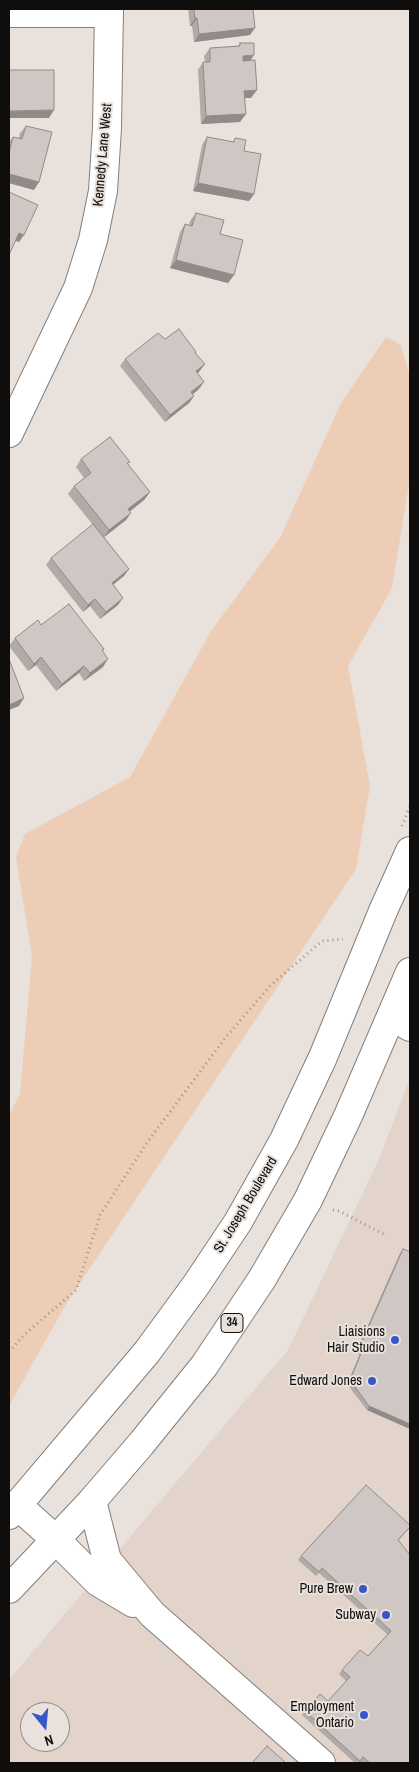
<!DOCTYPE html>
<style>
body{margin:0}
#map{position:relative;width:419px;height:1772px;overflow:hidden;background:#e8e1dc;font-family:"Archivo Narrow",sans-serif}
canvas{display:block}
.frame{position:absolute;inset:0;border:10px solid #100e0c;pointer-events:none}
.north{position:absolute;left:20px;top:1702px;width:50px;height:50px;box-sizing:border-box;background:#e8e1dc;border:1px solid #928d89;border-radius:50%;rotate:163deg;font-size:14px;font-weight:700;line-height:20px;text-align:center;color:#100e0c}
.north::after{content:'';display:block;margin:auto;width:18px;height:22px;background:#3757c8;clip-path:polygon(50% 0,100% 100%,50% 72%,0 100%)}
</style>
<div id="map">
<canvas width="419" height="1772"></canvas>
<div class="frame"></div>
<div class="north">N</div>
</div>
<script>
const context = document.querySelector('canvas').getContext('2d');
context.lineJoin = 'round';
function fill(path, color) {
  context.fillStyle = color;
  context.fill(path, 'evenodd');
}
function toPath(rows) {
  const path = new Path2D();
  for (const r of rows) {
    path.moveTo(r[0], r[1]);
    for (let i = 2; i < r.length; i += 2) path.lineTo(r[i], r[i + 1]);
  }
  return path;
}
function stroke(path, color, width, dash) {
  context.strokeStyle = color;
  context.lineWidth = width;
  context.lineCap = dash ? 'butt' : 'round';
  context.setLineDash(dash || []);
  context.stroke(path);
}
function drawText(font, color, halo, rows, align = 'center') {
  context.font = font + ' "Archivo Narrow",sans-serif';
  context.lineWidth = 4;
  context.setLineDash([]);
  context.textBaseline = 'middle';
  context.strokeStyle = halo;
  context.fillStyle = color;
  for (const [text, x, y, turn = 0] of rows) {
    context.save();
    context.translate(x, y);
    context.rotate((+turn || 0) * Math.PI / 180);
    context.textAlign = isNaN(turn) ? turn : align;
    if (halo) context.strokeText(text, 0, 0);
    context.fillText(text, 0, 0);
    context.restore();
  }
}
const built = toPath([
 [410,1078,410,1763,9,1763,9,1680,288,1350,379,1159],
 [30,1712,60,1712,60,1742,30,1742]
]);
const green = toPath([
 [386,337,401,345,410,376,410,477,392,588,348,666,370,786,356,869,66,1304,9,1406,9,1115,20,1094,32,956,16,857,25,834,130,777,211,631,280,538,341,403]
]);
const path = toPath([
 [402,826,410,806],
 [333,1210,339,1211,387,1236],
 [9,1352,23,1336,76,1290,100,1215,146,1144,226,1037,271,985,322,941,343,939]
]);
const minor = toPath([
 [9,13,109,13],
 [9,433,78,288,93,240,103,191,107,128,109,9],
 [392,1016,410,1027],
 [92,1501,107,1560,152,1614,321,1763],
 [55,1539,98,1582,133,1603]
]);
const major = toPath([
 [17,1505,55,1539],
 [9,1515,147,1352,196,1285,238,1222,284,1140,323,1057,383,911,410,851],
 [9,1589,92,1501,141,1444,204,1366,262,1279,308,1200,348,1116,410,972]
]);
const wall = toPath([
 [188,9,253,9,250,35,194,42,192,26,190,26],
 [240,43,251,60,251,98,245,98,240,122,201,124,198,70,203,62,205,62,204,56,210,48,238,46],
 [26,126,34,190,9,183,9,142,13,137,19,138,20,133],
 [207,137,233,142,235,138,254,194,249,201,193,191,202,145],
 [196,213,220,234,234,275,228,283,170,268,180,232,185,224,189,225,190,221],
 [165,339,196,353,199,372,198,373,199,389,193,394,194,396,189,403,165,422,120,366,125,359],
 [81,459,128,464,150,492,144,500,130,511,126,520,104,537,129,569,124,576,113,585,118,605,100,619,90,606,83,612,46,565,51,558,93,525,68,494,74,486,84,478,76,467],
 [41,625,104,649,103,651,103,667,84,681,79,673,56,691,36,665,28,671,9,646,15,638],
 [403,1249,410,1252,410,1429,367,1410,347,1384,359,1356,357,1350,400,1253],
 [410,1527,399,1540,410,1763,362,1763,360,1762,359,1763,355,1763,302,1715,305,1711,328,1701,346,1681,339,1674,342,1670,368,1656,388,1635,319,1573,316,1576,298,1560,301,1556]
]);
const shadedWall = toPath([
 [195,18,197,18,192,26,190,26],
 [255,28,250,35,194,42,199,34],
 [254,55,249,63,237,64,243,56],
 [257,90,251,98,239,98,244,91],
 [54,110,49,118,9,118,9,111],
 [246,114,240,122,201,124,206,116],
 [9,174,39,182,34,190,9,183],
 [198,183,254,194,249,201,193,191],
 [19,233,24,235,19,242,13,240],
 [176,260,234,275,228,283,170,268],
 [205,364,199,372,191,379,196,371],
 [204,382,199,389,186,400,191,392],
 [194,396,189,403,165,422,170,415],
 [150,492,144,500,123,517,128,509],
 [131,513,126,520,103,538,109,530],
 [129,569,124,576,106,590,112,583],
 [123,598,118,605,100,619,106,612],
 [95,599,90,606,83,612,88,605],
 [41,657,36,665,28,671,34,664],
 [108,659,103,667,84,681,90,673],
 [84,666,79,673,56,691,62,684],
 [24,698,19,706,9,710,9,705],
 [369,1406,410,1424,410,1429,367,1410]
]);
const building = toPath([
 [194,9,253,9,255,28,199,34,197,18,195,18,194,9],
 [240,43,254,43,254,55,243,56,243,61,255,60,257,90,244,91,246,114,206,116,203,62,210,62,210,48,240,46,240,43],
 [9,70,54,70,54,110,9,111,9,70],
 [26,126,52,132,39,182,9,174,9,153,13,137,22,139,26,126],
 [207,137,234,142,235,138,246,140,244,151,261,154,254,194,198,183,207,137],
 [9,192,38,205,24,235,19,233,9,255,9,192],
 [196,213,224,220,220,234,243,240,234,275,176,260,185,224,192,226,196,213],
 [179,329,196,352,195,353,205,364,196,371,204,382,191,392,194,396,170,415,125,359,158,333,165,339,179,329],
 [110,437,130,462,127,463,150,492,128,509,131,513,109,530,74,486,91,473,81,459,110,437],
 [93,524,129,569,112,583,123,598,106,612,95,599,88,605,51,558,93,524],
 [69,604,104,649,102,650,108,659,90,673,84,666,62,684,41,657,34,664,15,638,38,620,41,625,69,604],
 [9,659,24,698,9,705,9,659],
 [403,1249,410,1252,410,1424,369,1406,350,1380,362,1351,360,1346,403,1249],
 [366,1485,410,1525,410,1527,398,1540,410,1555,410,1763,370,1763,363,1757,360,1761,305,1711,320,1694,328,1701,350,1677,342,1670,360,1650,368,1656,391,1631,322,1568,319,1572,301,1556,366,1485],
 [267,1746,286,1763,252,1763,267,1746]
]);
const markers = [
 [395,1340,5,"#3757c8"],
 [372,1381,5,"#3757c8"],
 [363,1589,5,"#3757c8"],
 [386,1615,5,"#3757c8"],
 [364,1715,5,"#3757c8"]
];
const shields = [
 [232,1323,22]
];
const shieldNames = [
 ["34",232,1323]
];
const streetNames = [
 ["Kennedy Lane West",103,155,-85],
 ["St. Joseph Boulevard",246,1205,-59]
];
const poiNames = [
 ["Liaisions",385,1332],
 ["Hair Studio",385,1348],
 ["Edward Jones",362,1381],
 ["Pure Brew",353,1589],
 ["Subway",376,1615],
 ["Employment",354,1707],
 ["Ontario",354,1723]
];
fill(built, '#e2d4cb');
fill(green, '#edcdb6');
stroke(minor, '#847e79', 30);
stroke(major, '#847e79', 30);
stroke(path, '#9b9692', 3, [1, 4]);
stroke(minor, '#fff', 28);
stroke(major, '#fff', 28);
fill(wall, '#b1aba8');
fill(shadedWall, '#908b88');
fill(building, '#cec7c3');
stroke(building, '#908b88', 1);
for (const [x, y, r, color] of markers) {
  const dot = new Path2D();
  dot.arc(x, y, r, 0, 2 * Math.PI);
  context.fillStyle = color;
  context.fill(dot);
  stroke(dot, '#e8e1dc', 2);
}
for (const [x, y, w] of shields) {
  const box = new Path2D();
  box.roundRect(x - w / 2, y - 9.5, w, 19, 4);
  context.fillStyle = '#e8e1dc';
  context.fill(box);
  stroke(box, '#100e0c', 1);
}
drawText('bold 12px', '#100e0c', null, shieldNames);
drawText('14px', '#100e0c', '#e8e1dc', streetNames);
drawText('14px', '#100e0c', '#e8e1dc', poiNames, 'right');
</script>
